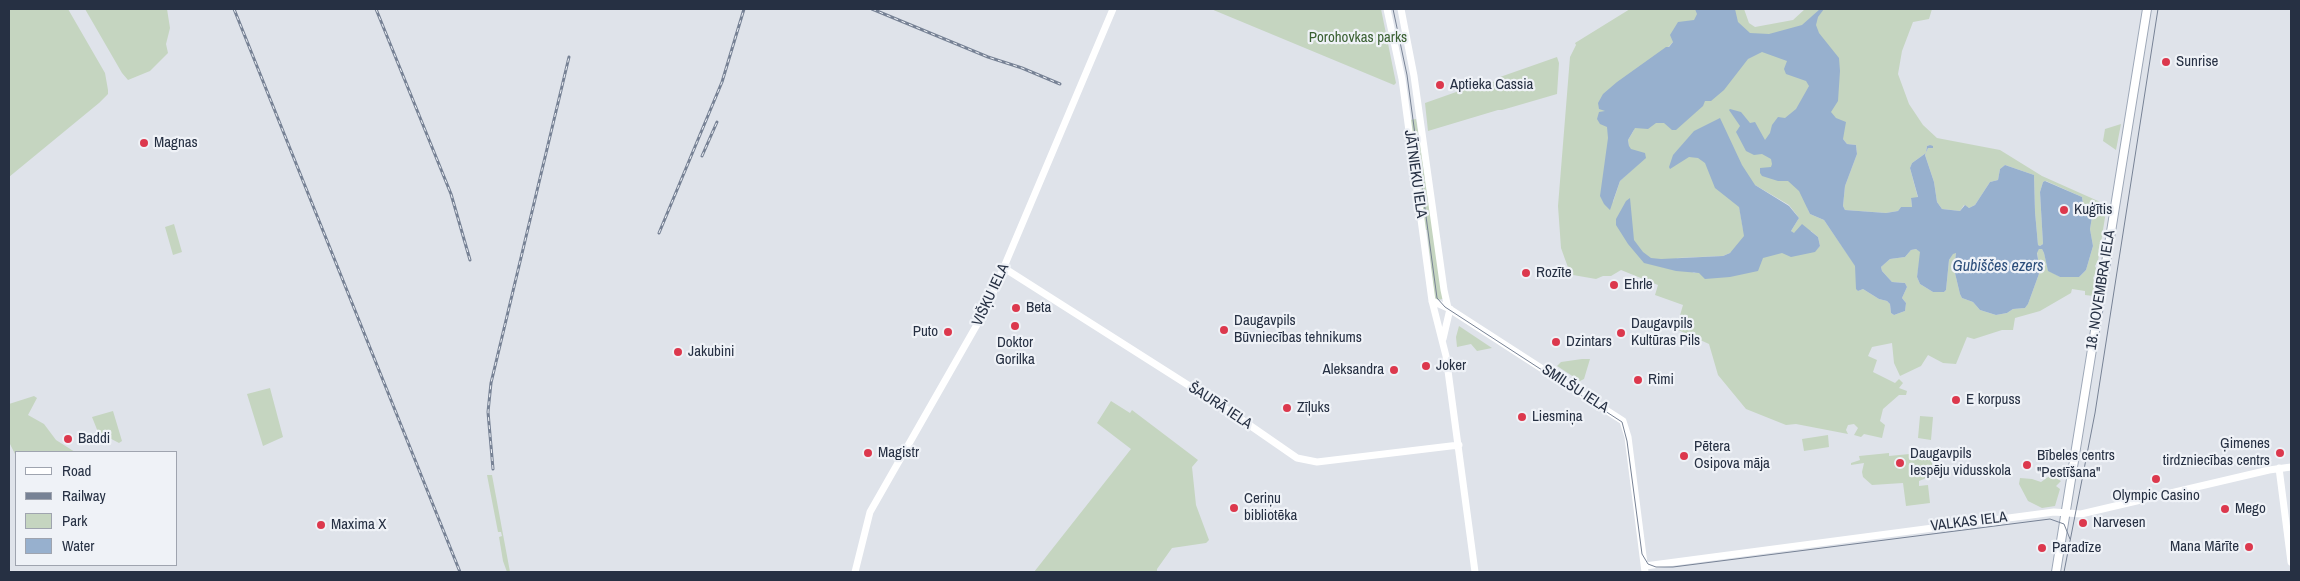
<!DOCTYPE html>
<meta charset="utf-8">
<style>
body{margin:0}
#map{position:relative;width:2300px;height:581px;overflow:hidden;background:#dfe3ea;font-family:"Archivo Narrow",sans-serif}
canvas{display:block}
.frame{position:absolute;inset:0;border:10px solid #263043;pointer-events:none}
.legend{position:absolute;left:15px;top:451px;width:162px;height:115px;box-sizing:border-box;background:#eff2f7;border:1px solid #9fa4af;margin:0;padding:6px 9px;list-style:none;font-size:15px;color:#263043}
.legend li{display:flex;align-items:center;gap:10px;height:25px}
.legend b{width:25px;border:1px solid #9fa4af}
</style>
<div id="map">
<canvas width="2300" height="581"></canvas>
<div class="frame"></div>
<ul class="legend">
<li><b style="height:6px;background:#fff"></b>Road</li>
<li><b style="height:6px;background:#778295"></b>Railway</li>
<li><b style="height:14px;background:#c5d5c0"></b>Park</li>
<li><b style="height:14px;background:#97b0ce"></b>Water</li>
</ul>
</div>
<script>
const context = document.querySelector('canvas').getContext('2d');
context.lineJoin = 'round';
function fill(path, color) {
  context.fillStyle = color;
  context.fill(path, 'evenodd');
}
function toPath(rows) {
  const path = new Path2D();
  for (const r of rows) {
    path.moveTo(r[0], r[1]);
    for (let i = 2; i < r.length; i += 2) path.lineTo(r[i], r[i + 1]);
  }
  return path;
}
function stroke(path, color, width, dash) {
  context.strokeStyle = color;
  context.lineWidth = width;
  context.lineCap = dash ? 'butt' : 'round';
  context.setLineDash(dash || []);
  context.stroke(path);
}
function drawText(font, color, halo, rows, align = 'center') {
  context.font = font + ' "Archivo Narrow",sans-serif';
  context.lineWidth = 4.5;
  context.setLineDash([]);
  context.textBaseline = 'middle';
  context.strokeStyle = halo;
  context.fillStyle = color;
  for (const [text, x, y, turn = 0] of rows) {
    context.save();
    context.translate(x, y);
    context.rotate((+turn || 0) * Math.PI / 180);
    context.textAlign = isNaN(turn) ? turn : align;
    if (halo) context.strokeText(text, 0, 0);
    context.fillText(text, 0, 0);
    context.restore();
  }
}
const green = toPath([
 [9,9,68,9,105,73,108,90,108,94,99,103,9,177],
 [85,9,167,9,170,28,166,44,168,53,150,71,128,80,122,73],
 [1211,9,1381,9,1396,83,1394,85],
 [1630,9,1744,9,1749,23,1755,27,1793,20,1805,9,1932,9,1929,19,1913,22,1902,51,1898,74,1909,104,1923,125,1937,138,2000,150,2042,176,2107,205,2098,261,2095,266,2097,270,2093,278,2095,283,2093,296,2085,295,2085,291,2072,289,2071,293,2040,311,2015,318,2013,330,2002,330,1974,339,1967,337,1956,364,1943,363,1928,355,1921,366,1900,376,1894,363,1892,343,1872,347,1868,356,1877,360,1873,372,1895,383,1899,379,1903,383,1899,388,1907,391,1906,395,1899,395,1883,409,1880,421,1885,425,1882,438,1864,434,1861,437,1854,435,1858,428,1854,424,1848,425,1846,430,1848,434,1796,424,1786,425,1746,409,1718,375,1709,344,1676,329,1683,305,1655,295,1658,285,1621,270,1611,276,1603,276,1596,279,1573,275,1570,273,1561,248,1558,206,1570,57,1576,45,1575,43],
 [1679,29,1684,31,1686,36,1681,47,1677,49,1676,59,1664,58,1659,60,1658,58,1673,42,1673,37],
 [1621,124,1628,125,1626,134,1634,130,1628,140,1629,146,1623,147,1622,142,1619,146,1621,157,1636,161,1635,167,1620,181,1613,202,1610,197,1614,184,1611,168,1616,163,1617,146,1614,136],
 [1827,135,1838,140,1843,139,1847,144,1856,145,1857,154,1845,186,1843,206,1845,210,1886,213,1898,211,1901,207,1912,207,1911,199,1918,198,1910,168,1912,163,1926,153,1927,146,1930,145,1933,148,1928,148,1925,155,1934,182,1937,202,1942,209,1960,211,1964,205,1969,208,1975,205,1990,182,1998,180,2000,169,2005,165,2034,175,2035,212,2038,245,2040,246,2043,244,2040,192,2043,182,2046,181,2082,197,2083,204,2089,210,2092,217,2090,229,2093,246,2086,270,2079,277,2060,277,2048,270,2044,253,2042,249,2039,249,2037,252,2040,271,2028,304,2025,308,2013,309,2007,313,1996,315,1980,310,1973,302,1962,298,1960,294,1954,269,1956,253,1953,253,1949,260,1946,290,1944,292,1933,292,1920,284,1917,277,1921,252,1916,249,1911,250,1905,257,1890,259,1881,267,1882,271,1892,282,1905,283,1907,287,1902,298,1906,303,1905,311,1894,315,1891,313,1890,304,1887,301,1879,299,1863,289,1858,291,1857,289,1864,285,1864,280,1859,271,1824,220,1810,214,1807,207,1810,198,1808,188,1792,177,1798,175,1802,166,1798,162,1799,147,1809,145,1818,137],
 [1755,185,1789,205,1799,218,1791,231,1794,234,1795,245,1810,246,1802,236,1805,232,1811,231,1818,237,1820,246,1814,252,1789,252,1774,242,1772,244,1774,249,1770,250,1768,247,1758,252,1741,268,1712,275,1704,271,1694,273,1686,268,1681,270,1667,266,1664,268,1661,259,1664,259,1669,265,1673,265,1677,258,1723,256,1730,253,1763,231,1772,231,1774,226,1771,224,1756,226,1748,232,1743,229,1737,195,1746,193],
 [1557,57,1559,63,1557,94,1502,110,1498,110,1428,131,1425,103,1476,85,1493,82,1500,77],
 [1416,119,1420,142,1443,299,1436,300,1434,295,1427,230,1425,230,1410,120],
 [2121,124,2116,150,2103,141,2105,129],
 [174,224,182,252,173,255,165,227],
 [1459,326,1492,348,1477,351,1471,344,1457,347,1456,337],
 [1582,359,1590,359,1584,379,1580,381,1557,366,1561,362],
 [270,388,283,437,263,446,247,394],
 [34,396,37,398,28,415,44,424,56,440,75,452,16,452,16,456,9,442,9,404],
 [1111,401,1130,413,1132,410,1198,460,1192,467,1196,505,1209,540,1206,543,1172,548,1157,569,1157,572,1034,572,1131,449,1097,423],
 [113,411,122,441,119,443,98,432,92,417],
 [1920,416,1933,417,1931,440,1918,438],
 [1828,435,1829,447,1804,451,1802,439],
 [1930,452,1930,455,1927,456,1932,463,1932,472,1926,478,1919,481,1919,486,1928,485,1930,503,1906,506,1903,483,1872,485,1863,477,1862,472,1864,463,1851,465,1851,463,1860,460,1859,456,1889,453,1889,456],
 [487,475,492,475,510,572,507,572,503,561,499,537,502,536,501,532,498,532],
 [2051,475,2061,481,2056,486,2060,489,2055,506,2042,508,2028,501,2019,484,2020,478,2032,479,2041,482]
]);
const water = toPath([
 [1695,9,1735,9,1738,22,1750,33,1769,34,1802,25,1820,9,1824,9,1818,17,1816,25,1819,33,1839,58,1840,71,1838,101,1831,112,1836,118,1846,122,1843,139,1847,144,1856,145,1857,154,1845,186,1843,206,1845,210,1886,213,1898,211,1901,207,1912,207,1911,198,1918,197,1910,168,1912,163,1926,153,1927,146,1930,145,1933,146,1933,148,1928,148,1925,155,1934,182,1937,202,1942,209,1960,211,1965,205,1969,208,1975,205,1990,182,1998,180,2000,169,2005,165,2034,175,2035,212,2038,245,2040,246,2043,244,2040,192,2043,182,2045,181,2082,197,2083,204,2089,210,2092,217,2090,229,2093,246,2086,270,2079,277,2060,277,2048,271,2044,253,2042,249,2039,249,2037,253,2040,271,2028,304,2025,308,2013,309,2007,313,1996,315,1980,310,1973,302,1962,298,1960,294,1954,269,1956,253,1953,254,1949,260,1946,290,1944,292,1933,292,1920,284,1917,277,1920,252,1916,249,1911,250,1905,257,1890,259,1881,267,1882,271,1892,282,1905,283,1907,287,1902,298,1906,303,1905,311,1894,315,1891,313,1890,304,1887,301,1879,299,1863,289,1858,291,1856,289,1855,266,1824,220,1810,214,1799,191,1788,181,1778,181,1762,176,1760,173,1760,168,1771,167,1772,164,1771,159,1762,154,1754,155,1746,151,1736,132,1740,126,1729,110,1730,109,1741,112,1750,123,1755,122,1765,140,1770,133,1772,125,1778,117,1785,118,1796,109,1809,86,1806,81,1786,74,1784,69,1787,61,1762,52,1748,59,1724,90,1711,101,1705,101,1703,106,1676,130,1672,130,1664,123,1656,123,1648,129,1635,128,1628,140,1629,146,1631,149,1645,153,1646,158,1620,181,1610,210,1604,204,1600,196,1608,138,1607,127,1600,124,1597,119,1599,112,1605,111,1599,109,1598,103,1603,94,1617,82,1666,47,1669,47,1673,42,1670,35,1678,22,1694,20,1697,14],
 [1720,118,1742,165,1755,185,1789,206,1799,218,1791,231,1794,233,1802,224,1818,237,1820,246,1815,252,1791,257,1782,253,1763,258,1758,271,1730,277,1705,279,1699,273,1676,271,1644,263,1628,244,1616,225,1616,219,1626,201,1630,198,1634,240,1643,252,1651,258,1661,259,1723,256,1730,253,1744,236,1739,207,1715,188,1705,163,1698,158,1689,157,1670,169,1669,167,1673,155,1694,131]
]);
const secondary = toPath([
 [1387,9,1402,79,1432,301,1446,356,1475,572],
 [1401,9,1414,76,1444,290,1448,308],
 [1004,268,1232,413,1297,458,1317,462,1459,445],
 [1432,301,1448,308,1623,421,1628,437,1645,572],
 [1443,339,1450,309],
 [2279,468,2291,562],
 [1645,566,2054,512,2081,514,2269,470,2291,467],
 [855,572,870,512,987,307,1113,9]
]);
const primary = toPath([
 [2056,572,2147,9]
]);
const tram = toPath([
 [1393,9,1407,75,1437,298,1445,307,1622,422,1627,441,1642,554,1648,564,1656,567,1673,567,2050,519,2064,524,2070,539],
 [2064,572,2095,413,2158,9]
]);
const rail = toPath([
 [234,9,460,572],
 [376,9,451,194,470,260],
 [872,9,988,57,1022,68,1060,84],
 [702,156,717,122],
 [659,233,722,82,744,9],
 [493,469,488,412,491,383,569,57]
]);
const markers = [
 [2166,62,5,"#dc384d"],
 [1440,85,5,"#dc384d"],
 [144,143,5,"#dc384d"],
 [2064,210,5,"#dc384d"],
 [1526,273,5,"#dc384d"],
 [1614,285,5,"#dc384d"],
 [1016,308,5,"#dc384d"],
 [1015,326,5,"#dc384d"],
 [1224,330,5,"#dc384d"],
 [948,332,5,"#dc384d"],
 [1621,333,5,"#dc384d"],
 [1556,342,5,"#dc384d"],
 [678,352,5,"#dc384d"],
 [1426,366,5,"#dc384d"],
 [1394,370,5,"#dc384d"],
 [1638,380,5,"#dc384d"],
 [1956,400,5,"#dc384d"],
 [1287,408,5,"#dc384d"],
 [1522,417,5,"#dc384d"],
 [68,439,5,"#dc384d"],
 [868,453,5,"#dc384d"],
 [2280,453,5,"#dc384d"],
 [1684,456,5,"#dc384d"],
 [1900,463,5,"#dc384d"],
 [2027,465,5,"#dc384d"],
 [2156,479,5,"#dc384d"],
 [1234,508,5,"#dc384d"],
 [2225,509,5,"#dc384d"],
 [2083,523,5,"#dc384d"],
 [321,525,5,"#dc384d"],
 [2249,547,5,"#dc384d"],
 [2042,548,5,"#dc384d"]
];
const parkNames = [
 ["Porohovkas parks",1358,38]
];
const poiNames = [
 ["Sunrise",2176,62],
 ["Aptieka Cassia",1450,85],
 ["Magnas",154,143],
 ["Kuģītis",2074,210],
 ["Rozīte",1536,273],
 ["Ehrle",1624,285],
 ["Beta",1026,308],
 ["Daugavpils",1234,321],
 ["Būvniecības tehnikums",1234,338],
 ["Daugavpils",1631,324],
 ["Kultūras Pils",1631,341],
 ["Puto",938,332,"right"],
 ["Dzintars",1566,342],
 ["Doktor",1015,343,"center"],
 ["Gorilka",1015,360,"center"],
 ["Jakubini",688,352],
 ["Joker",1436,366],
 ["Aleksandra",1384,370,"right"],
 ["Rimi",1648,380],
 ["E korpuss",1966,400],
 ["Zīļuks",1297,408],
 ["Liesmiņa",1532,417],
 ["Baddi",78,439],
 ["Ģimenes",2270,444,"right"],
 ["tirdzniecības centrs",2270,461,"right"],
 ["Pētera",1694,447],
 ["Osipova māja",1694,464],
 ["Magistr",878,453],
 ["Daugavpils",1910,454],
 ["Iespēju vidusskola",1910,471],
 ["Bībeles centrs",2037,456],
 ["\"Pestīšana\"",2037,473],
 ["Olympic Casino",2156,496,"center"],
 ["Ceriņu",1244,499],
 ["bibliotēka",1244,516],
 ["Mego",2235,509],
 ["Narvesen",2093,523],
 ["Maxima X",331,525],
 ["Mana Mārīte",2239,547,"right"],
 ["Paradīze",2052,548]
];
const streetNames = [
 ["JĀTNIEKU IELA",1415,174,82],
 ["18. NOVEMBRA IELA",2101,290,-81],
 ["VIŠĶU IELA",991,295,-65],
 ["SMILŠU IELA",1575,389,33],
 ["ŠAURĀ IELA",1220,406,33],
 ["VALKAS IELA",1969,522,-7]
];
const waterNames = [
 ["Gubiščes ezers",1998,267]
];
fill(green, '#c5d5c0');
fill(water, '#97b0ce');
stroke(primary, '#9da7b7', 10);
stroke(secondary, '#fff', 7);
stroke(primary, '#fff', 8);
stroke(tram, '#778295', 1);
stroke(rail, '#778295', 3);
stroke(rail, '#eff2f7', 1, [4]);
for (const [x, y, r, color] of markers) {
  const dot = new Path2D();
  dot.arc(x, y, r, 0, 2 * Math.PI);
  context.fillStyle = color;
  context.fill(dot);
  stroke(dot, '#eff2f7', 2);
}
drawText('15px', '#3a6032', '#eff2f7', parkNames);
drawText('15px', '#263043', '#eff2f7', poiNames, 'left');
drawText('15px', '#263043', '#eff2f7', streetNames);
drawText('italic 16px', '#2c4e7b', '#eff2f7', waterNames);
</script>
